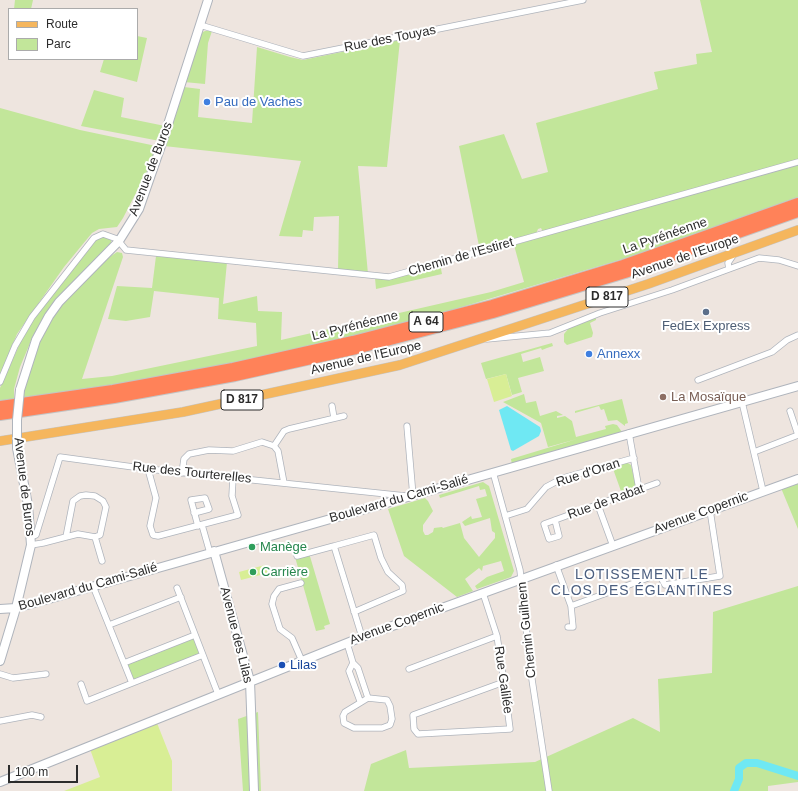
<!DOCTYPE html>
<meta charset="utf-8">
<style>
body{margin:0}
#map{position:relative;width:798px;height:791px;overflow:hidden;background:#eee5df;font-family:Helvetica,sans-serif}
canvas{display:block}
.legend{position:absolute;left:8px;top:8px;width:130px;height:52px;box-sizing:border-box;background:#fff;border:1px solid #ababab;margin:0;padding:5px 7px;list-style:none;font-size:12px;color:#2c2c2c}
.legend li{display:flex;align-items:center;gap:8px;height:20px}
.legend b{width:20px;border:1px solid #ababab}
.scale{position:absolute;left:8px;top:765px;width:70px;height:18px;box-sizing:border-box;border:2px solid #2c2c2c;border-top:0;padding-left:5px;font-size:12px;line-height:14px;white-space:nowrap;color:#2c2c2c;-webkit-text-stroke:3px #fff;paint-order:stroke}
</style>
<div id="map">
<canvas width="798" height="791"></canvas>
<ul class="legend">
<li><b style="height:5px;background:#f5b65d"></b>Route</li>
<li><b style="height:11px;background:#c2e69a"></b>Parc</li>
</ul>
<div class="scale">100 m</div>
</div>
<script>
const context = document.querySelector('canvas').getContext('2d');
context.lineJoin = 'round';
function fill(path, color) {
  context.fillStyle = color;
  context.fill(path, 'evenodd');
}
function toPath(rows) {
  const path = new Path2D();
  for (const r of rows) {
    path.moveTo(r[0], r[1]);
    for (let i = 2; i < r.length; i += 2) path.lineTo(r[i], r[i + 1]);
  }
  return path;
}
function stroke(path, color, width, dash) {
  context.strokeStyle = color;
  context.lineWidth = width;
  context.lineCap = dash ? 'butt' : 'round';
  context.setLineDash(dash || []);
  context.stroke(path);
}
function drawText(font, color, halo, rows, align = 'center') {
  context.font = font + ' Helvetica,sans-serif';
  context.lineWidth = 4;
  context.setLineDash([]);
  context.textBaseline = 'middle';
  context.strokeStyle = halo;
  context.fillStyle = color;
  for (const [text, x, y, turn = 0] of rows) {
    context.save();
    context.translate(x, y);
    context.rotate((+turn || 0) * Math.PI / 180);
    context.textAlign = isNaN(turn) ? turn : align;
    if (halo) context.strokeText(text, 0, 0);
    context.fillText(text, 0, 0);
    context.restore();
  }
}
const green = toPath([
 [15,0,33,0,31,9,14,9],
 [700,0,798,0,798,197,633,256,445,312,322,344,238,362,96,388,22,399,23,389,40,338,61,303,102,262,117,252,122,253,123,257,82,379,112,376,257,346,256,323,218,319,219,298,154,291,150,317,126,321,108,319,117,286,152,288,156,256,227,262,223,304,257,296,258,311,282,312,281,340,491,292,524,282,514,245,559,232,558,228,543,232,541,228,538,229,536,234,480,251,459,146,504,134,522,179,548,172,536,123,658,89,654,72,697,64,696,54,712,52],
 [205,31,212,31,208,43,205,84,184,82,199,34],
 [137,36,147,38,137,82,100,72,104,59,137,59],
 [400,40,387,167,358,166,368,274,338,270,339,216,314,217,313,231,303,230,302,237,279,236,301,161,164,146,184,87,200,89,198,117,252,123,257,47,290,57,303,60],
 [94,90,124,98,121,117,165,126,160,141,81,126],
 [0,108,80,130,156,146,150,166,123,218,117,227,99,229,92,233,64,267,17,334,0,375],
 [105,236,111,239,111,244,63,293,33,336,20,367,14,389,14,400,0,401,0,388,25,332,34,318,95,239],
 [440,264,442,274,376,289,375,278],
 [596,318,596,320,590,323,593,333,592,337,567,345,564,342,564,334,569,328],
 [552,343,553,346,547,348,542,350,541,348,521,354,523,362,540,357,544,371,518,378,522,392,512,395,506,374,486,379,481,363],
 [524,394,526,403,536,401,540,416,556,411,563,415,557,416,557,418,565,416,572,421,576,437,606,429,605,426,613,424,617,425,622,432,618,433,618,435,512,465,511,459,577,439,548,447,541,423,503,402],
 [622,399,628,423,625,424,625,426,617,420,608,421,604,409,601,410,599,406,575,413,575,411],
 [626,462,631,465,636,487,622,494,612,466],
 [483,482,489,486,514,571,511,577,477,589,475,586,487,577,504,571,501,561,483,566,482,571,479,568,465,579,473,591,457,597,404,556,388,509,425,498,428,501,433,511,423,525,423,531,425,535,428,535,433,532,434,528,442,527,443,528,460,523,464,538,479,557,495,538,495,533,492,531,490,518,465,526,462,522,471,516,472,519,482,517,476,499,487,496,485,489,480,490,479,486,440,498,439,495],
 [798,482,798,529,781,488],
 [309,553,330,624,324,626,325,629,316,631,295,557],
 [798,586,798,782,768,786,768,791,364,791,371,764,406,750,409,768,535,762,633,718,660,732,658,679,712,673,713,612],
 [193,636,200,656,133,682,126,663],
 [258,712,261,791,243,791,238,719]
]);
const pitch = toPath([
 [506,374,512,396,494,402,487,379],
 [265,565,268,573,241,580,239,572],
 [157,723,172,761,172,791,64,791,100,777,90,749]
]);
const water = toPath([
 [507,406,540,427,541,431,539,436,513,451,511,450,499,410]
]);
const river = toPath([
 [734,791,739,779,739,768,746,763,757,763,798,776]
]);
const street = toPath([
 [200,25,303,56,583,0],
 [729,269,728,263,734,254],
 [487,339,550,333,600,313,672,290,759,258,779,260,798,266],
 [698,380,772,352,787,340,798,335],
 [0,382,15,346,32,317,94,238,103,234,117,239,126,250,389,277,798,162],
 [742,402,763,491],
 [332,406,334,418],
 [407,426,413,496],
 [629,433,639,489],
 [274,446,284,431,289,429,344,416],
 [754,452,798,435,790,411],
 [148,469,156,498,150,526,153,535,158,536,238,515,232,496,233,478],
 [493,472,520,570,531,673,549,791],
 [182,473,184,459,189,454,209,450,233,451,262,442,274,446,278,451,284,483],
 [598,505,613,546],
 [194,513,209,509,205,498,191,500,198,526],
 [505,516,527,509,546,487,563,478,634,458],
 [555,520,559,536,549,539,544,524,657,483],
 [202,525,210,553],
 [31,537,36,535,60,457,148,469,406,496],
 [95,537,102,561],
 [31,545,43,543,66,537,78,534,95,537,100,535,106,507,103,501,95,496,86,495,80,496,73,501,66,537],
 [334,546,374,535,381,558,388,572,402,585,403,591,354,612],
 [295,548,297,556,334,546,362,637],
 [556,565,571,606,573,627,568,627],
 [301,583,279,589,274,596,272,604,280,629,292,638,302,661],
 [93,586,132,683],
 [177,588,218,694],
 [483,593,497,636,504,682,510,729,418,734,414,729,413,715,504,682],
 [571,606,659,574,665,585,720,576,710,510],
 [109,625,181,597],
 [347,643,353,663,358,668,368,698],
 [124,663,195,635],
 [353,663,349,671,360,701],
 [409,669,497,636],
 [0,674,13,678,46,674],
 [81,684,87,701,203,655],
 [368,698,387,700,390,706,392,719,390,725,382,728,354,728,344,723,343,716,345,712,368,698],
 [0,721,32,715,41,717]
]);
const secondary = toPath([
 [20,390,36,340,49,316,59,302,119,241,139,209,162,143,208,0],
 [214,551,250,681,254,791],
 [0,609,16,608,56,597,798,386],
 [0,661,16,608,31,545,28,505,17,448],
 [0,782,362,637,798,479]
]);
const primary = toPath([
 [0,441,183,412,400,365,648,284,798,230]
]);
const highway = toPath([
 [0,406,113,390,233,368,353,341,492,305,623,265,798,203],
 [0,415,114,398,235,376,356,349,493,313,625,273,798,212]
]);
const secondaryBridge = toPath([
 [17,448,17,420,20,390]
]);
const markers = [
 [207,102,4,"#3f7fe0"],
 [706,312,4,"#5c6f8a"],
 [589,354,4,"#3f7fe0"],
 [663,397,4,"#8d6e63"],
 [252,547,4,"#2e9e5b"],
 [253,572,4,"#2e9e5b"],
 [282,665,4,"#1a4fb4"]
];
const shields = [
 [607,297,42],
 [426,322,34],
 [242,400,42]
];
const shieldNames = [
 ["D 817",607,297],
 ["A 64",426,322],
 ["D 817",242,400]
];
const streetNames = [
 ["Rue des Touyas",390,39,-11],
 ["Avenue de Buros",151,169,-69],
 ["La Pyrénéenne",665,236,-19],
 ["Chemin de l'Estiret",461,257,-16],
 ["Avenue de l'Europe",685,257,-19],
 ["La Pyrénéenne",355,326,-14],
 ["Avenue de l'Europe",366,358,-13],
 ["Rue des Tourterelles",192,473,6],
 ["Rue d'Oran",588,473,-18],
 ["Avenue de Buros",24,487,83],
 ["Boulevard du Cami-Salié",399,499,-16],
 ["Rue de Rabat",606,502,-20],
 ["Avenue Copernic",701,513,-20],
 ["Boulevard du Cami-Salié",88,587,-16],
 ["Avenue Copernic",397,624,-20],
 ["Chemin Guilhem",527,630,-96],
 ["Avenue des Lilas",236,635,76],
 ["Rue Galilée",503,680,82]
];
const shopNames = [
 ["Pau de Vaches",215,102],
 ["Annexx",597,354]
];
const serviceNames = [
 ["FedEx Express",706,326]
];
const educationNames = [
 ["La Mosaïque",671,397]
];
const leisureNames = [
 ["Manège",260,547],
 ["Carrière",261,572]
];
const transitNames = [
 ["Lilas",290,665]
];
const neighbourhoodNames = [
 ["LOTISSEMENT LE",642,575],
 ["CLOS DES ÉGLANTINES",642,591]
];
fill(green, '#c2e69a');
fill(pitch, '#d8ee95');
fill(water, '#6fe8f3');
stroke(river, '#6fe8f3', 8);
stroke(street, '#afb4bc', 7);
stroke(secondary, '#afb4bc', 10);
stroke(primary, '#c4c4c4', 10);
stroke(highway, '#c4c4c4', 12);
stroke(street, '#fff', 5.5);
stroke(secondary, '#fff', 8);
stroke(primary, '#f5b65d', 9);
stroke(highway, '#ff8259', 10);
stroke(secondaryBridge, '#afb4bc', 10, []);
stroke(secondaryBridge, '#fff', 8);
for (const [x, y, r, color] of markers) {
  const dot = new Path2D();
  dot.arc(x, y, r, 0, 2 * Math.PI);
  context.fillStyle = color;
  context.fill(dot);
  stroke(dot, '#fff', 1.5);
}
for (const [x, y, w] of shields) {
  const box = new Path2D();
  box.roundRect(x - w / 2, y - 10, w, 20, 3);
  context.fillStyle = '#fff';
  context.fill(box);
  stroke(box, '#2c2c2c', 1);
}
drawText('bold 12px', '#2c2c2c', null, shieldNames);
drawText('13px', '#2c2c2c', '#fff', streetNames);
drawText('13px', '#366cbe', '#fff', shopNames, 'left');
drawText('13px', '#4e5e75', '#fff', serviceNames);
drawText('13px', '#785e54', '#fff', educationNames, 'left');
drawText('13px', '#27864d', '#fff', leisureNames, 'left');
drawText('13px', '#164399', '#fff', transitNames, 'left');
context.letterSpacing = '1px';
drawText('14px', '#4b5e7f', '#fff', neighbourhoodNames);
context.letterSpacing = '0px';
</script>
